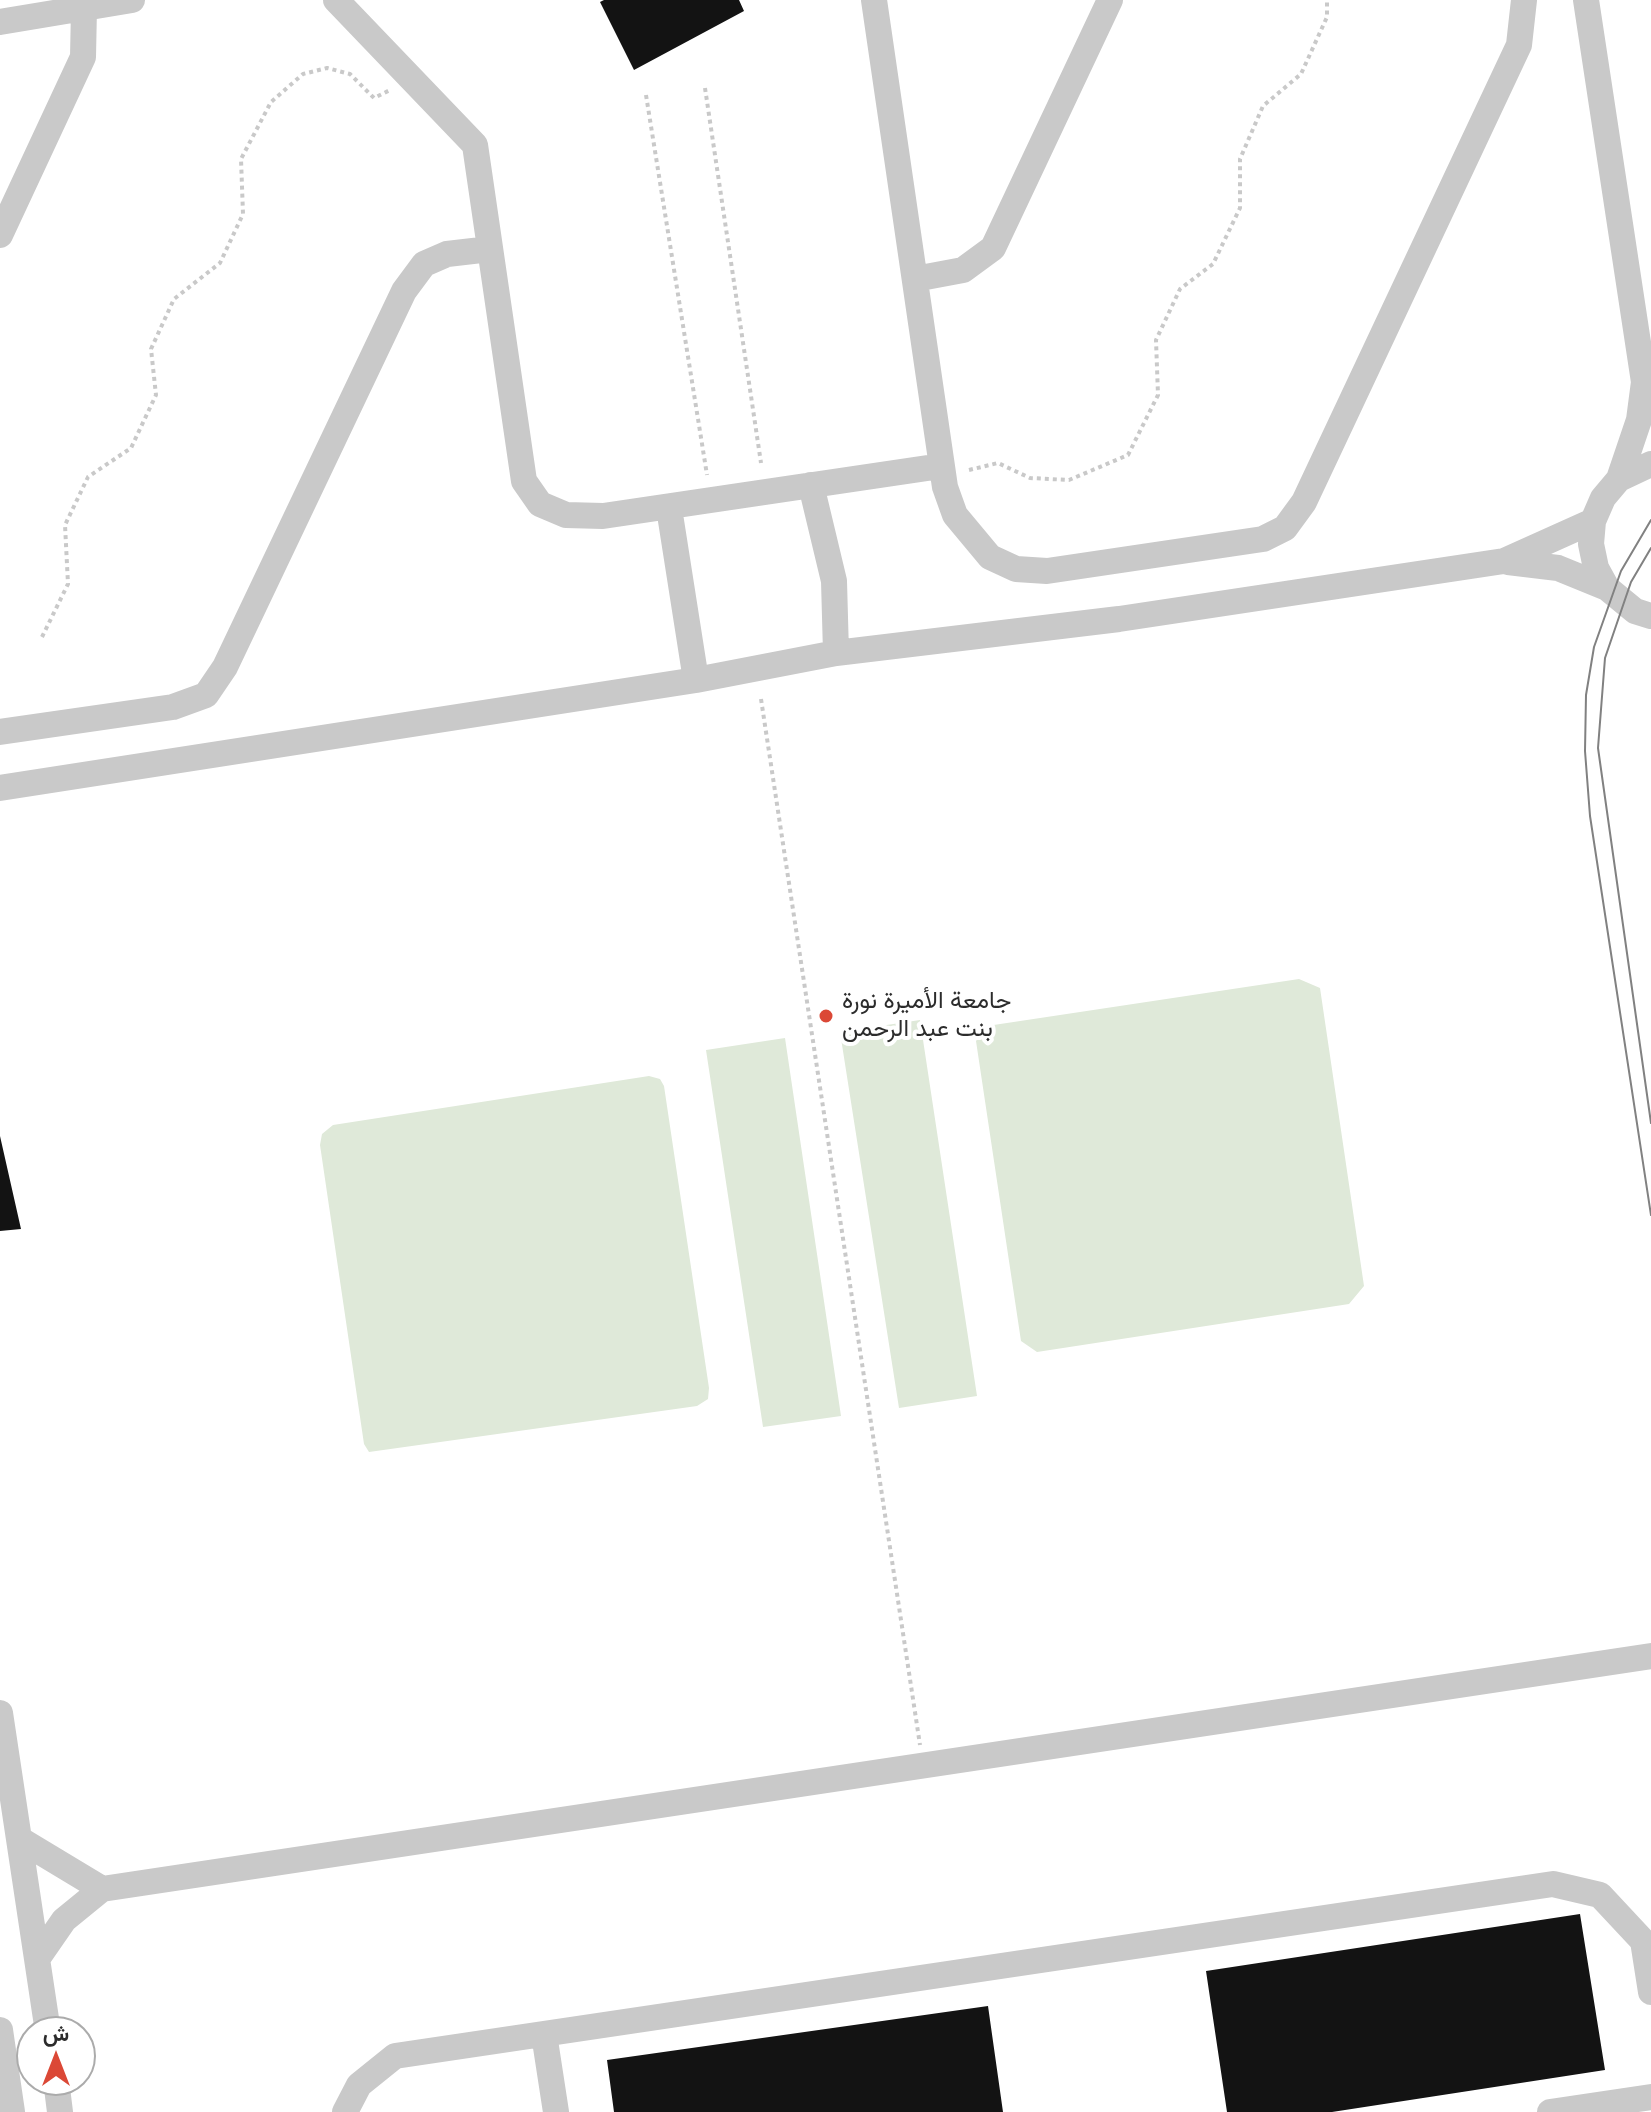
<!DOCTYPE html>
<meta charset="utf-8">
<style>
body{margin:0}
#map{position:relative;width:1651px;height:2112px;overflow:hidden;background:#fff;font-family:Poppins,Vazirmatn,sans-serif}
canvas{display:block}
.north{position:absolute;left:16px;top:2016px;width:80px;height:80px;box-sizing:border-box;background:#fff;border:2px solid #ababab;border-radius:50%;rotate:0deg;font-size:22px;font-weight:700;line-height:32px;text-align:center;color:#2c2c2c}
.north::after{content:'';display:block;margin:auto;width:28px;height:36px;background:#db4836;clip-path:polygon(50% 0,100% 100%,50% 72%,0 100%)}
</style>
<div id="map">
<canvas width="1651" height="2112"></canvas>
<div class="north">ش</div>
</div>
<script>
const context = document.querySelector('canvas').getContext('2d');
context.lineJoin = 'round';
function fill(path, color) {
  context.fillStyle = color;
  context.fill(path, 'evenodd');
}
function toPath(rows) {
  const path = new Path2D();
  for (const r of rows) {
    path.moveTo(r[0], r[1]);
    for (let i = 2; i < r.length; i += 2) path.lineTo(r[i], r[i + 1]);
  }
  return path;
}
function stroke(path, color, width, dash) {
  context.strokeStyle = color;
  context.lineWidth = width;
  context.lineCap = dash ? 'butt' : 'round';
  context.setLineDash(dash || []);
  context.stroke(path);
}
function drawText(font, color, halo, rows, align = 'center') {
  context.font = font + ' Poppins,Vazirmatn,sans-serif';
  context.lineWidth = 8;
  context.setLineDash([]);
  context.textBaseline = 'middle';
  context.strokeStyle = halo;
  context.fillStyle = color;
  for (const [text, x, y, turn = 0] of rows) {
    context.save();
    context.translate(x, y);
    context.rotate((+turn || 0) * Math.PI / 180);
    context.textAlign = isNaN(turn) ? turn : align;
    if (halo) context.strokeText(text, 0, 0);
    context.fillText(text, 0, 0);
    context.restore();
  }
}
const green = toPath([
 [1299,979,1320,988,1364,1286,1349,1304,1037,1352,1021,1341,976,1041,987,1026],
 [920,1020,977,1396,899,1408,840,1032],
 [785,1038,841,1416,763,1427,706,1050],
 [649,1076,660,1079,664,1086,709,1388,708,1399,697,1406,369,1452,364,1444,320,1145,322,1134,333,1125]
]);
const building = toPath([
 [604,0,739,0,744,11,634,70,600,2],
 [0,1136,21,1229,0,1231],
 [1580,1914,1605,2070,1332,2112,1227,2112,1206,1971],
 [988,2006,1003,2112,614,2112,607,2060]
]);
const path = toPath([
 [705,88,761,463],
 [646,95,707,475],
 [969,470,998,463,1030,478,1069,480,1128,455,1158,395,1156,340,1180,289,1213,264,1240,208,1240,159,1263,106,1301,74,1327,17,1327,0],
 [42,637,68,584,65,525,88,477,131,448,156,395,151,349,174,299,220,263,243,214,241,159,271,102,303,74,327,68,350,74,374,98,390,90],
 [761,699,920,1745]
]);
const minor = toPath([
 [336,0,475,145,524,481,540,504,566,515,603,516,941,466],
 [874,0,945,487,955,515,990,557,1016,569,1047,571,1263,539,1285,528,1304,502,1519,45,1524,0],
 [1586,0,1644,382,1639,420,1619,479],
 [0,22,132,0],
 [0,235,83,57,84,8],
 [915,279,963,270,993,248,1110,0],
 [1651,464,1619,479,1603,498,1593,521,1591,544,1596,568,1607,588,1635,611,1651,616],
 [811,485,834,581,836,653],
 [669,508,696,680],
 [1508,562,1558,568,1607,588],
 [0,732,173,707,206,695,225,667,404,291,424,264,447,254,490,249],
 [0,788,696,680,836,653,1119,619,1504,561,1593,521],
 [0,1713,48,2032],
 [19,1839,102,1889,64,1920,37,1959],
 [102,1889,1651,1656],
 [0,2030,12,2112],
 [544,2034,556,2112],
 [56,2080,60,2112],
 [345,2112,359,2085,395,2056,1553,1884,1600,1895,1643,1941,1651,1992],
 [1550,2112,1651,2097]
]);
const tram = toPath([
 [1651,520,1621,571,1594,647,1586,695,1585,751,1590,816,1651,1215],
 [1651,548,1631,582,1605,658,1598,748,1651,1123]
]);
const markers = [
 [826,1016,8,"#db4836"]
];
const poiNames = [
 ["جامعة الأميرة نورة",842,1002],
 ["بنت عبد الرحمن",842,1030]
];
fill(green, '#dfe9d9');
fill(building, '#131313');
stroke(path, '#c9c9c9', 4, [4, 4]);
stroke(minor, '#c9c9c9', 26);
stroke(tram, '#818181', 2);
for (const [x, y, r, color] of markers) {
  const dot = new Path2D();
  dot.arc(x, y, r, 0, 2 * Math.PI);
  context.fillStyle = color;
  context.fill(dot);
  stroke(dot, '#fff', 3);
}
drawText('24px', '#2c2c2c', '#fff', poiNames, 'left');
</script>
